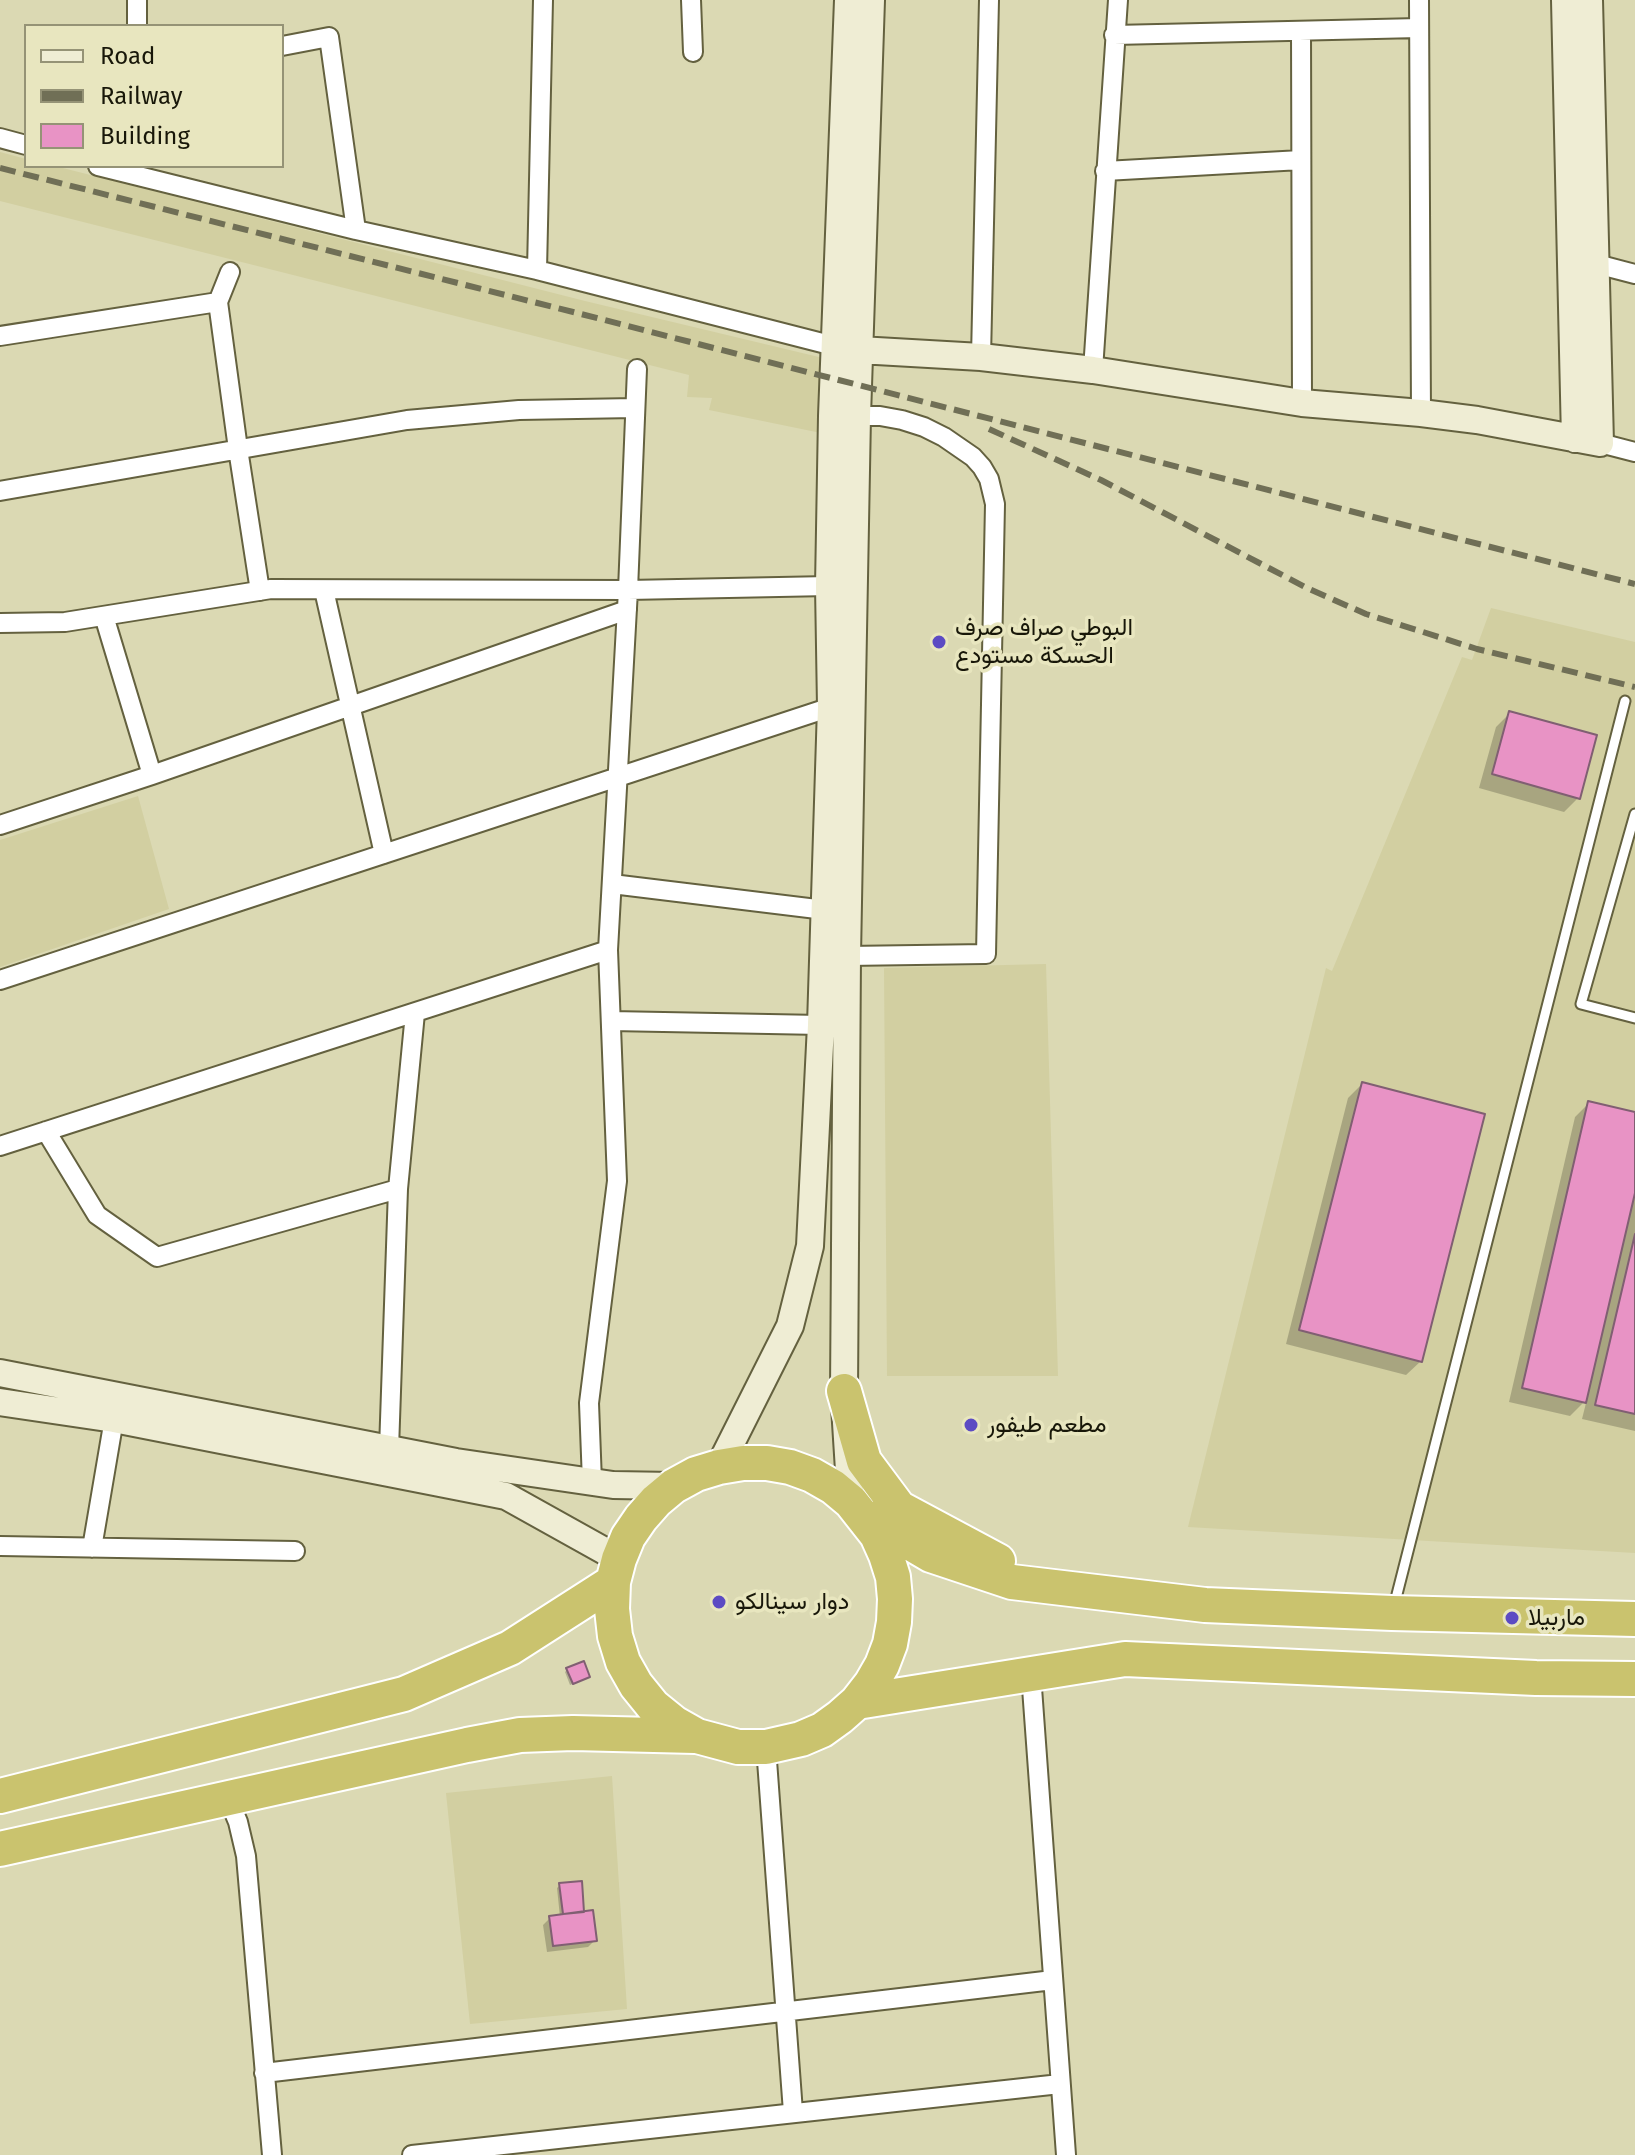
<!DOCTYPE html>
<meta charset="utf-8">
<style>
body{margin:0}
#map{position:relative;width:1635px;height:2155px;overflow:hidden;background:#dbd9b3;font-family:"Fira Sans",sans-serif}
canvas{display:block}
.legend{position:absolute;left:24px;top:24px;width:260px;height:144px;box-sizing:border-box;background:#e8e6bf;border:2px solid #959376;margin:0;padding:10px 14px;list-style:none;font-size:24px;color:#181709}
.legend li{display:flex;align-items:center;gap:16px;height:40px}
.legend b{width:40px;border:2px solid #959376}
</style>
<div id="map">
<canvas width="1635" height="2155"></canvas>
<ul class="legend">
<li><b style="height:10px;background:#efedd4"></b>Road</li>
<li><b style="height:10px;background:#706f56"></b>Railway</li>
<li><b style="height:22px;background:#e893c5"></b>Building</li>
</ul>
</div>
<script>
const context = document.querySelector('canvas').getContext('2d');
context.lineJoin = 'round';
function fill(path, color) {
  context.fillStyle = color;
  context.fill(path, 'evenodd');
}
function toPath(rows) {
  const path = new Path2D();
  for (const r of rows) {
    path.moveTo(r[0], r[1]);
    for (let i = 2; i < r.length; i += 2) path.lineTo(r[i], r[i + 1]);
  }
  return path;
}
function stroke(path, color, width, dash) {
  context.strokeStyle = color;
  context.lineWidth = width;
  context.lineCap = dash ? 'butt' : 'round';
  context.setLineDash(dash || []);
  context.stroke(path);
}
function drawText(font, color, halo, rows, align = 'center') {
  context.font = font + ' "Fira Sans",Vazirmatn,sans-serif';
  context.lineWidth = 7;
  context.setLineDash([]);
  context.textBaseline = 'middle';
  context.strokeStyle = halo;
  context.fillStyle = color;
  for (const [text, x, y, turn = 0] of rows) {
    context.save();
    context.translate(x, y);
    context.rotate((+turn || 0) * Math.PI / 180);
    context.textAlign = isNaN(turn) ? turn : align;
    if (halo) context.strokeText(text, 0, 0);
    context.fillText(text, 0, 0);
    context.restore();
  }
}
const built = toPath([
 [0,152,26,159,26,166,55,166,585,301,823,358,821,433,709,410,712,398,687,397,689,375,0,201],
 [1491,608,1635,642,1635,1553,1188,1527,1326,968,1332,971,1462,657,1472,660],
 [138,796,169,909,0,967,0,840],
 [1046,964,1058,1376,887,1376,884,968],
 [612,1776,627,2009,470,2024,446,1793]
]);
const shadow = toPath([
 [1510,713,1578,798,1564,812,1479,788,1496,727],
 [1362,1084,1421,1361,1406,1375,1286,1344,1348,1098],
 [1589,1103,1635,1114,1635,1431,1582,1419,1587,1399,1570,1416,1509,1402,1575,1117],
 [567,1670,585,1679,570,1685,565,1672],
 [560,1885,582,1914,595,1940,588,1947,547,1952,543,1925,550,1918,560,1917,557,1888]
]);
const building = toPath([
 [1509,711,1597,735,1580,799,1492,774,1509,711],
 [1362,1082,1485,1114,1422,1362,1299,1330,1362,1082],
 [1588,1101,1635,1112,1635,1193,1586,1403,1522,1388,1588,1101],
 [1635,1234,1635,1414,1595,1405,1635,1234],
 [584,1661,590,1677,573,1684,566,1668,584,1661],
 [582,1881,584,1912,563,1914,559,1883,582,1881],
 [593,1910,597,1941,553,1946,549,1916,593,1910]
]);
const lane = toPath([
 [1635,814,1581,1004,1635,1018],
 [1394,1606,1625,701]
]);
const street = toPath([
 [691,0,693,52],
 [1419,0,1421,413],
 [137,26,137,0],
 [1301,31,1302,403],
 [1114,35,1419,28],
 [282,46,329,37,356,230],
 [0,138,26,145],
 [98,166,356,230,537,270,834,346],
 [1105,171,1301,160],
 [1585,261,1635,274],
 [537,270,543,0],
 [230,272,218,302,238,449,260,591],
 [0,336,218,302],
 [981,357,989,0],
 [1093,370,1118,0],
 [1600,443,1635,452],
 [0,491,407,420,519,410,635,408],
 [324,590,384,854],
 [104,616,152,775],
 [0,623,65,622,271,589,628,590,829,586],
 [0,825,152,775,627,610],
 [612,884,825,910],
 [847,956,986,954,995,504,989,479,982,467,973,457,944,437,924,427,902,420,880,416,848,416],
 [0,980,831,707],
 [611,1021,821,1025],
 [46,1131,97,1215,157,1257,398,1189],
 [0,1146,608,950],
 [389,1449,398,1189,415,1013],
 [592,1482,589,1403,617,1181,608,950,628,590,637,369],
 [0,1546,295,1551],
 [92,1548,114,1419],
 [1031,1674,1066,2155],
 [766,1747,793,2112],
 [228,1798,238,1822,246,1856,272,2155],
 [264,2073,1053,1980],
 [412,2155,1060,2084]
]);
const secondary = toPath([
 [1565,0,1575,439],
 [842,347,859,350,981,357,1093,370,1302,403,1421,413,1477,420,1600,443,1589,0],
 [0,1373,456,1462,613,1485,674,1486],
 [0,1402,114,1419,506,1496,619,1559],
 [719,1467,790,1326,810,1246,821,1025,831,707,829,586,832,416,848,0],
 [851,1502,844,1391,847,956,857,416,871,0]
]);
const highway = toPath([
 [844,1391,864,1461,899,1508,998,1561],
 [868,1518,931,1555,1012,1582,1205,1605,1392,1613,1635,1619],
 [857,1702,871,1684,882,1665,890,1644,894,1622,895,1599,893,1577,886,1555,877,1535,851,1502,833,1487,812,1475,790,1467,767,1463,743,1463,719,1467,696,1474,674,1486,656,1501,641,1518,628,1537,619,1559,613,1582,612,1609,615,1636,623,1662,636,1685,653,1706,674,1723,697,1736,738,1747,766,1747,801,1739,822,1730,840,1717,857,1702,1125,1659,1536,1678,1635,1679],
 [0,1796,404,1694,510,1648,613,1582],
 [0,1849,467,1745,520,1735,573,1733,695,1736]
]);
const rail = toPath([
 [0,168,581,314,1635,584],
 [989,429,1101,480,1307,588,1366,614,1477,649,1635,687]
]);
const markers = [
 [939,642,8,"#5c4bc3"],
 [971,1425,8,"#5c4bc3"],
 [719,1602,8,"#5c4bc3"],
 [1512,1618,8,"#5c4bc3"]
];
const poiNames = [
 ["البوطي صراف صرف",955,628],
 ["الحسكة مستودع",955,656],
 ["مطعم طيفور",987,1425],
 ["دوار سينالكو",735,1602],
 ["ماربيلا",1528,1618]
];
fill(built, '#d2cfa1');
fill(shadow, '#0003');
fill(building, '#e893c5');
stroke(building, '#805f72', 2);
stroke(lane, '#64613f', 13);
stroke(street, '#64613f', 22);
stroke(secondary, '#64613f', 30);
stroke(highway, '#fff', 38);
stroke(lane, '#fff', 9);
stroke(street, '#fff', 18);
stroke(secondary, '#efedd4', 26);
stroke(highway, '#cac36e', 34);
stroke(rail, '#706f56', 6, [16, 8]);
for (const [x, y, r, color] of markers) {
  const dot = new Path2D();
  dot.arc(x, y, r, 0, 2 * Math.PI);
  context.fillStyle = color;
  context.fill(dot);
  stroke(dot, '#e8e6bf', 3);
}
drawText('24px', '#181709', '#e8e6bf', poiNames, 'left');
</script>
